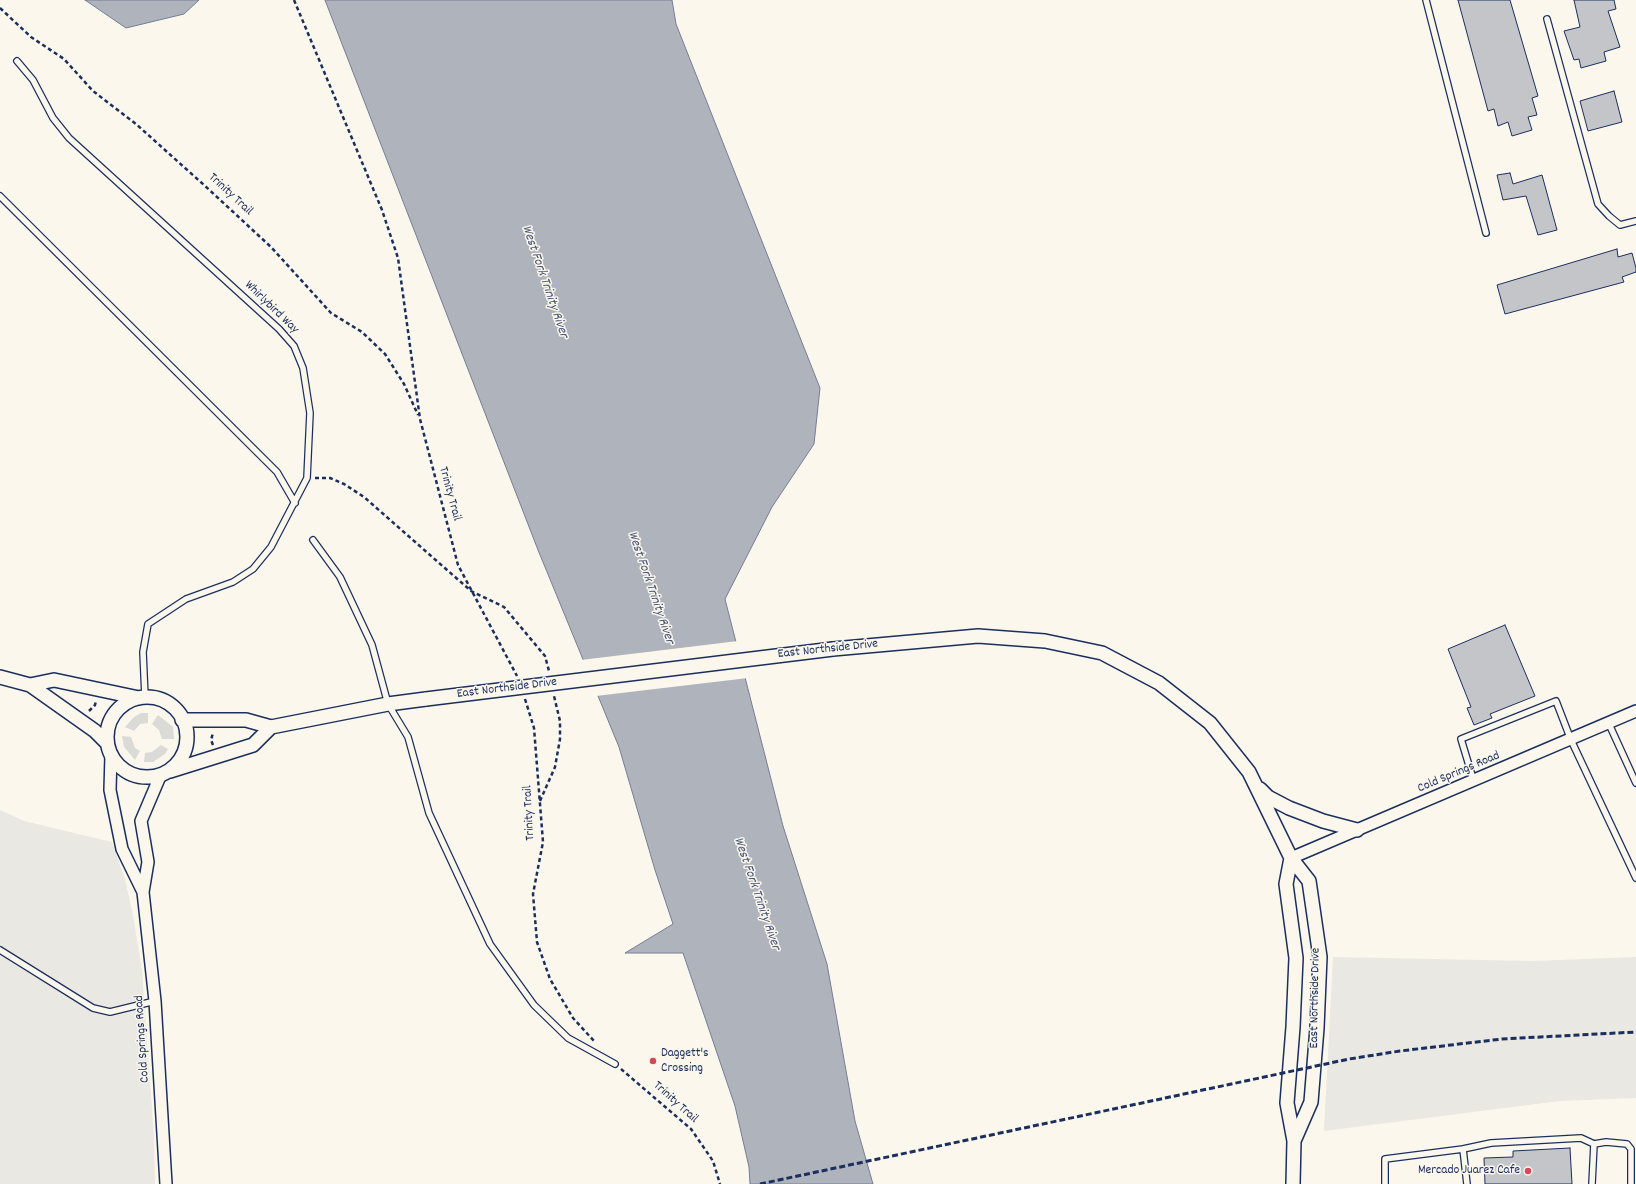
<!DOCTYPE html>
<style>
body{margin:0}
canvas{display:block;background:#fbf7ec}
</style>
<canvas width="1636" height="1184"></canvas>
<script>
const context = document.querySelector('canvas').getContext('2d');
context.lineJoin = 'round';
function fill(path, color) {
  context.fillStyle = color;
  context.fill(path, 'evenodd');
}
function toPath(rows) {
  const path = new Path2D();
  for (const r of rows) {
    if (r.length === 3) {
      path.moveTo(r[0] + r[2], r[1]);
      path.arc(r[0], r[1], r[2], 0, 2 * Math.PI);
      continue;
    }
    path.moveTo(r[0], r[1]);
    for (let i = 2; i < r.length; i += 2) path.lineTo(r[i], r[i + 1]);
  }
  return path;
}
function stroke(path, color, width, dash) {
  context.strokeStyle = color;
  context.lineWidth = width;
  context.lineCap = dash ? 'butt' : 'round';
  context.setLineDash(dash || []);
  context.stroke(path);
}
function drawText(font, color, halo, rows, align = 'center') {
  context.font = font + ' Dekko,sans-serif';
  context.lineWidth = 3;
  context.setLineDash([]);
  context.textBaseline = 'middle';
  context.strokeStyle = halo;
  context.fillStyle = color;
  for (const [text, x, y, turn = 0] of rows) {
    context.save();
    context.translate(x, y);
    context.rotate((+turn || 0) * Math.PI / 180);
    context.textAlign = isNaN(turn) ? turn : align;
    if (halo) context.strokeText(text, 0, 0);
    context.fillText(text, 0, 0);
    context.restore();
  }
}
const built = toPath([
 [0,810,24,821,112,842,125,879,133,915,142,970,154,1137,155,1184,0,1184],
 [1333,957,1533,961,1636,957,1636,1098,1560,1101,1324,1131]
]);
const green = toPath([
 [141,713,148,713,148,723,140,724,134,731,125,727,134,717],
 [158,715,173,727,174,739,162,739,159,730,152,724],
 [122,736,131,737,135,748,140,751,135,760,124,747],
 [161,745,168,749,165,754,153,762,144,762,145,753,152,752]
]);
const water = toPath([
 [85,0,199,0,184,14,126,28,85,0],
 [325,0,672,0,676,24,820,388,814,444,772,507,725,599,783,826,827,964,855,1121,873,1184,750,1184,749,1167,735,1106,683,953,625,953,673,924,655,870,619,747,538,550,325,0]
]);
const pier = toPath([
 [738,641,748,678,596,696,581,660]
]);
const building = toPath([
 [1458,0,1510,0,1538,96,1532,98,1537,115,1528,117,1532,130,1512,136,1508,122,1498,126,1494,109,1488,111,1458,0],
 [1574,0,1614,0,1616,9,1608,11,1620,47,1604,52,1606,61,1581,68,1579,59,1574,60,1564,31,1580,27,1574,0],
 [1614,91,1622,122,1588,131,1580,101,1614,91],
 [1510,173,1513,184,1542,175,1557,230,1538,235,1526,196,1503,200,1497,175,1510,173],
 [1617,249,1618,257,1632,253,1636,268,1636,272,1622,277,1624,282,1505,314,1497,285,1617,249],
 [1505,625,1535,696,1490,714,1492,718,1474,725,1467,708,1471,707,1448,649,1505,625],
 [1570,1148,1572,1184,1485,1184,1484,1158,1513,1157,1513,1151,1570,1148]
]);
const path = toPath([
 [294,0,382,210,398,258,420,419,458,565,517,676],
 [0,8,31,37,64,59,93,91,136,124,204,185,271,247,331,313,362,332,385,354,404,384,418,415],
 [315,478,330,478,344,484,364,497,471,591,504,607,545,656,549,671],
 [525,699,534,728,543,842,533,894,537,942,550,979,573,1018,594,1041],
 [89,711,95,705,96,701],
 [213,745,211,740,213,733],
 [540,801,555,767,560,739,560,721,554,696],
 [621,1069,691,1129,713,1161,720,1184]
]);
const service = toPath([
 [1426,0,1486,233],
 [1547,19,1598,204,1609,216,1620,225,1636,221],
 [17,61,33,80,53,118,69,138,279,329,294,346,303,368,310,413,307,478,271,547,253,569,233,582,186,599,148,624,143,652,145,697],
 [0,196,277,472,295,503],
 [313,540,340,577,372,645,388,704,408,737,429,813,490,944,534,1005,568,1038,615,1064],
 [1609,724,1636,783],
 [1474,782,1461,739,1556,701,1571,740,1636,878],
 [0,950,93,1008,110,1012,155,1001],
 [1463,1149,1491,1143,1581,1138,1594,1144],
 [1385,1184,1385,1159,1463,1149,1467,1184],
 [1592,1184,1594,1144,1606,1142,1627,1144,1631,1149,1631,1184]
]);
const minor = toPath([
 [111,755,110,790,122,849,143,892],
 [161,774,141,821,148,862,143,892,155,1001,166,1184],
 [1291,858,1636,711]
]);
const tertiary = toPath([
 [833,649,978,636,1045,641,1102,653,1159,683,1210,723,1249,772,1291,858,1309,881,1320,957,1317,1028,1311,1102,1294,1141],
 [0,677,30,685,95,731,107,743],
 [30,685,54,680,139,698],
 [147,737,40],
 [182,720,246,720,271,727,388,704,426,699],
 [170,771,253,745,271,727],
 [1260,789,1268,797,1289,808,1323,821,1357,830],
 [1291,858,1286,884,1296,958,1293,1027,1287,1103,1294,1141,1293,1184]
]);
const rail = toPath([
 [760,1184,1349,1059,1400,1051,1502,1039,1636,1032]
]);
const tertiaryBridge = toPath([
 [426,699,833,649]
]);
const markers = [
 [653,1061,4,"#d1495b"],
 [1528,1171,4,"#d1495b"]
];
const streetNames = [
 ["Trinity Trail",230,195,43],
 ["Whirlybird Way",271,308,44],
 ["Trinity Trail",449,494,75],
 ["East Northside Drive",828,650,-6],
 ["East Northside Drive",507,689,-7],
 ["Cold Springs Road",1459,773,-23],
 ["Trinity Trail",530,813,-93],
 ["East Northside Drive",1316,998,-89],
 ["Cold Springs Road",143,1039,-94],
 ["Trinity Trail",675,1103,42]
];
const poiNames = [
 ["Daggett's",661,1054],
 ["Crossing",661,1069],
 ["Mercado Juarez Cafe",1520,1171,"right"]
];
const waterNames = [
 ["West Fork Trinity River",544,282,71],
 ["West Fork Trinity River",650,588,71],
 ["West Fork Trinity River",756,894,71]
];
fill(built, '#eae8e2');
fill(green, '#dadad7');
fill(water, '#afb3bb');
stroke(water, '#747e96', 1);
fill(pier, '#fbf7ec');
fill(building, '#c3c5c9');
stroke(building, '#1b2f5e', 1);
stroke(service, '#1b2f5e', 8);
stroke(minor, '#1b2f5e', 14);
stroke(tertiary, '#1b2f5e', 16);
stroke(path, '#1b2f5e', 2.5, [4, 3]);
stroke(service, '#fbf7ec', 5.5);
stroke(minor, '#fbf7ec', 11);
stroke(tertiary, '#fbf7ec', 13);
stroke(rail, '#1b2f5e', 3, [6, 3]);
stroke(tertiaryBridge, '#1b2f5e', 16, []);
stroke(tertiaryBridge, '#fbf7ec', 13);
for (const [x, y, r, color] of markers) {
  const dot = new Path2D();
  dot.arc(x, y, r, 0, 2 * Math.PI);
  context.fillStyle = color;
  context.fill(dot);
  stroke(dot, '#fbf7ec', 1.5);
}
drawText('13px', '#1b2f5e', '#fbf7ec', streetNames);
drawText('13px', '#1b2f5e', '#fbf7ec', poiNames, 'left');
drawText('italic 14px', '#47577a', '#fbf7ec', waterNames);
</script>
